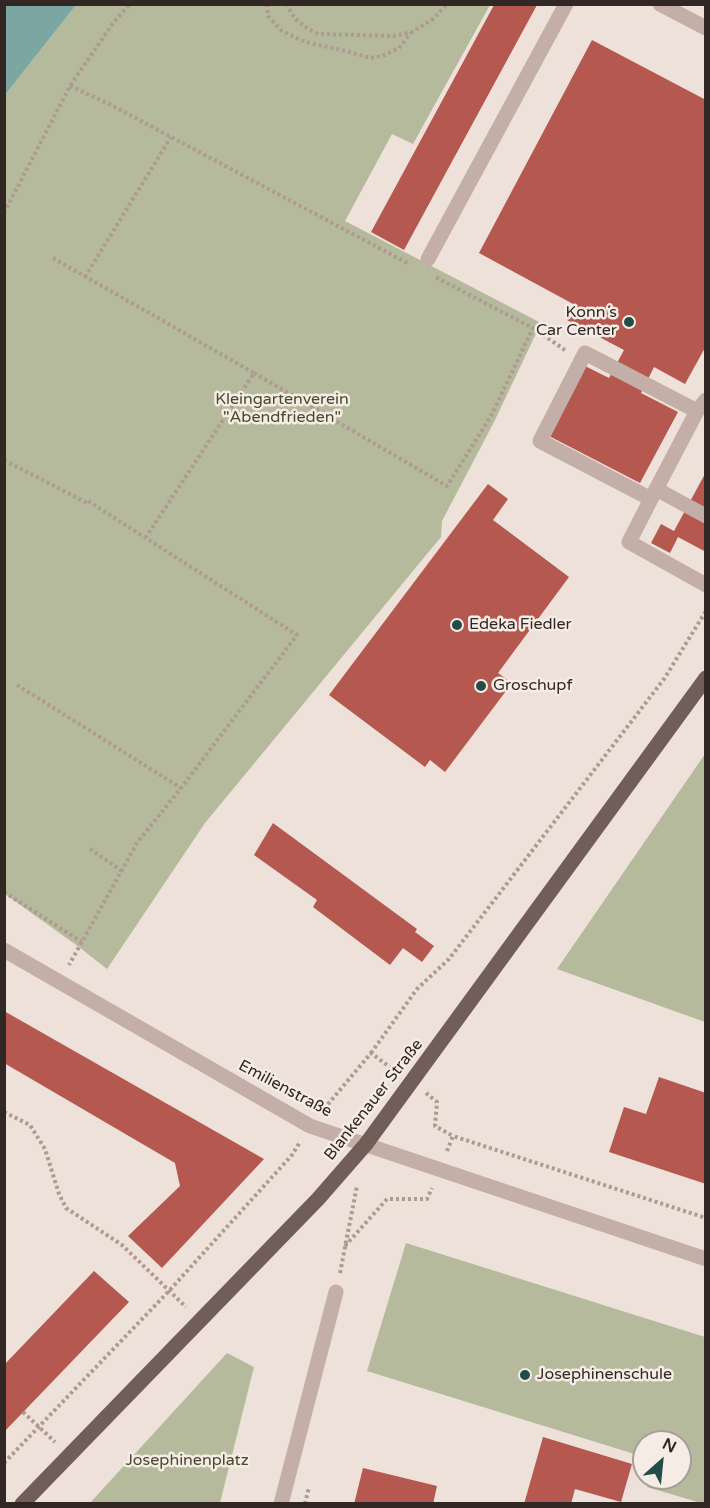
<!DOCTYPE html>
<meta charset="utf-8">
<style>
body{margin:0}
#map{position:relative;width:710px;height:1508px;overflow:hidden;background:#ede1d9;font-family:"Varela Round",sans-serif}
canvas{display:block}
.frame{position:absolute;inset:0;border:6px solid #312826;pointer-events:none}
.north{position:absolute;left:632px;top:1430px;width:60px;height:60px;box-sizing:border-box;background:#f6ebe5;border:2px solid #a79d99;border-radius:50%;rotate:27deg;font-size:16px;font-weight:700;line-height:24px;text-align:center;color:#312826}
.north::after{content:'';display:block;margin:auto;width:21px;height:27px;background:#224d49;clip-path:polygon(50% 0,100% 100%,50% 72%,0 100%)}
</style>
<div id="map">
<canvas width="710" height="1508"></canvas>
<div class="frame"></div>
<div class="north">N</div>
</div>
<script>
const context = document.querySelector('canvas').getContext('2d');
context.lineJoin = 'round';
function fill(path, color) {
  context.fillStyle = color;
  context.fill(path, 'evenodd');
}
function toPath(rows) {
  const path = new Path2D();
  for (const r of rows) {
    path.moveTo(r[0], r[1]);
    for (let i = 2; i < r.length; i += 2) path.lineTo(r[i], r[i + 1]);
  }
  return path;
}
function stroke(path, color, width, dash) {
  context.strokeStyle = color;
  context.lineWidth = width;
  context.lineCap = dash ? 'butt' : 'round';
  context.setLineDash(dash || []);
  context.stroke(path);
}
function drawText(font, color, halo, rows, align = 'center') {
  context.font = font + ' "Varela Round",sans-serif';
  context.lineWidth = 5;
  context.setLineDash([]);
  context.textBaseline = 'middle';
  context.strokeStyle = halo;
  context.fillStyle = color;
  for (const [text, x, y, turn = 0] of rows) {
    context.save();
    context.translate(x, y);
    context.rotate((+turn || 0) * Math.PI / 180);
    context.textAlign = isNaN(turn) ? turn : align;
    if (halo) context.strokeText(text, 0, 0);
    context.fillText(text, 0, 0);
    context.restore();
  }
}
const green = toPath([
 [76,5,490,5,413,144,392,134,345,221,541,323,494,422,442,521,441,537,205,823,107,969,79,947,5,894,5,95],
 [705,754,705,1022,557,969],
 [406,1243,705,1337,705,1503,701,1503,647,1487,649,1478,680,1478,680,1442,644,1442,644,1457,367,1371],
 [227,1353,254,1367,220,1503,90,1503]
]);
const water = toPath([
 [5,4,76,5,5,95,4,5]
]);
const building = toPath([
 [494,5,537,5,404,250,371,232],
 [592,40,706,100,706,346,685,384,654,367,641,393,678,412,640,483,549,436,585,366,609,378,624,350,567,320,575,305,479,253],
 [706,472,706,552,678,537,670,553,651,543,661,524,674,531],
 [488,484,508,499,493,520,569,577,498,673,512,683,445,772,430,760,425,767,329,695],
 [273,823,417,929,415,932,434,946,422,962,403,948,390,965,313,907,317,900,254,855],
 [4,1011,264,1159,162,1268,128,1236,180,1186,175,1163,4,1063],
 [659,1077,706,1093,706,1184,609,1152,624,1107,646,1114],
 [94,1271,129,1302,4,1432,4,1365],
 [543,1437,632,1464,621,1502,575,1489,571,1504,524,1504],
 [363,1468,437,1486,433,1504,354,1504]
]);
const path = toPath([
 [267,4,268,16,282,31,305,42,346,51,370,58,382,56,399,48,411,33],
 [286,4,295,19,308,29,318,34,394,36,412,32,433,19,447,4],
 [70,86,113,106,409,264],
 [4,213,70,86,113,23,130,4],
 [53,258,254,373,146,537],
 [85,277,171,137],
 [533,328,565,350],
 [254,373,447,486,491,416,533,328,435,277],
 [4,460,87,503,88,501,297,635,181,788,137,843,69,965],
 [17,685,181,788],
 [90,849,122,871],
 [4,892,82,942],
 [371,1053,417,989,449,959,664,679,706,611],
 [426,1093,437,1102,435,1126,453,1136],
 [324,1109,371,1053,395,1071],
 [4,1112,30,1125,45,1149,59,1194,66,1208,122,1245,186,1307],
 [447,1151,453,1136,706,1218],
 [345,1246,387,1199,427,1199,432,1188],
 [340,1273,357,1186],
 [23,1412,55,1442],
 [4,1463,169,1291,292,1155,300,1142],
 [305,1504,309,1487]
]);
const lane = toPath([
 [660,4,706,28],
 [428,259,566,4],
 [697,411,585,353,540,441,651,499,697,411,706,400],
 [656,489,706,516],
 [651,499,629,542,706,585]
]);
const street = toPath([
 [4,950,310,1126,706,1259],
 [281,1504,336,1292]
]);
const primary = toPath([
 [22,1504,318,1199,366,1144,706,678]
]);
const markers = [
 [629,322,6,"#224d49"],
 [457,625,6,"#224d49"],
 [481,686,6,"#224d49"],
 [525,1375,6,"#224d49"]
];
const poiNames = [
 ["Konn´s",617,313,"right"],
 ["Car Center",617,331,"right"],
 ["Edeka Fiedler",469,625],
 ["Groschupf",493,686],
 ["Josephinenschule",537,1375]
];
const parkNames = [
 ["Kleingartenverein",282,400],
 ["\"Abendfrieden\"",282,418],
 ["Josephinenplatz",187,1461]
];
const streetNames = [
 ["Emilienstraße",285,1089,28],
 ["Blankenauer Straße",374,1100,-52]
];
fill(green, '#b4ba9b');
fill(water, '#7ca6a1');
fill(building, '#b5584f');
stroke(path, '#af9a91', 4, [3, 3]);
stroke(lane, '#c3afa7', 15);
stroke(street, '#c3afa7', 15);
stroke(primary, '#715e59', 15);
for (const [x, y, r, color] of markers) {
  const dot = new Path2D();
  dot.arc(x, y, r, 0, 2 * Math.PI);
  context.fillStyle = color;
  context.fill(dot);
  stroke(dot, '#f6ebe5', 2);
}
drawText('16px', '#312826', '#f6ebe5', poiNames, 'left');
drawText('16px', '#454c2d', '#f6ebe5', parkNames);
drawText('16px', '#312826', '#f6ebe5', streetNames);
</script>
